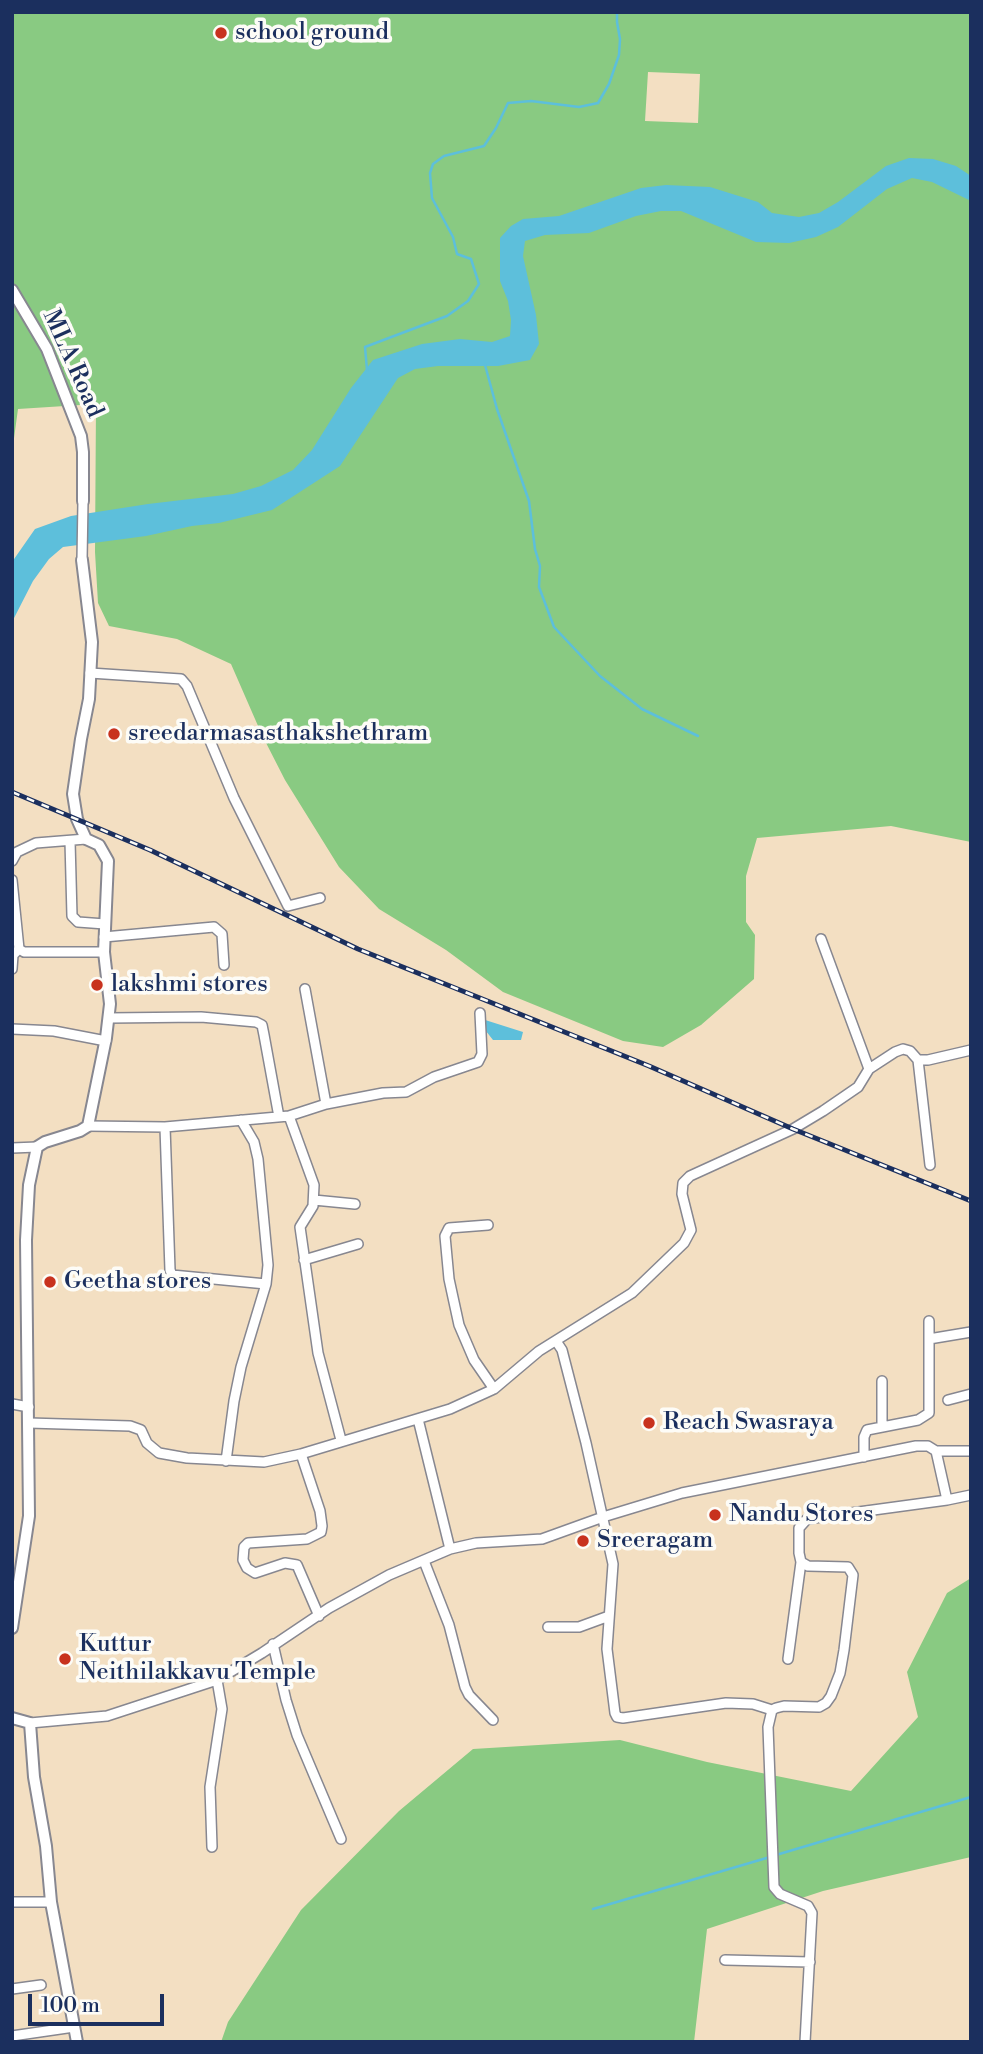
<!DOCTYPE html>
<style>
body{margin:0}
#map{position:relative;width:983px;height:2054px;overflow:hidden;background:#f3dfc2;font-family:"Libre Bodoni",serif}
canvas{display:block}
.frame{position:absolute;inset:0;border:14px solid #1b2f5e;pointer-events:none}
.scale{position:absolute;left:28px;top:1994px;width:136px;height:32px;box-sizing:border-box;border:4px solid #1b2f5e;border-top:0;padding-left:9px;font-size:21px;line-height:24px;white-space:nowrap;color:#1b2f5e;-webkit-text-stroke:5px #fdfcf7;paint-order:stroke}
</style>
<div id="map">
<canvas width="983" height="2054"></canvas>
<div class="frame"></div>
<div class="scale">100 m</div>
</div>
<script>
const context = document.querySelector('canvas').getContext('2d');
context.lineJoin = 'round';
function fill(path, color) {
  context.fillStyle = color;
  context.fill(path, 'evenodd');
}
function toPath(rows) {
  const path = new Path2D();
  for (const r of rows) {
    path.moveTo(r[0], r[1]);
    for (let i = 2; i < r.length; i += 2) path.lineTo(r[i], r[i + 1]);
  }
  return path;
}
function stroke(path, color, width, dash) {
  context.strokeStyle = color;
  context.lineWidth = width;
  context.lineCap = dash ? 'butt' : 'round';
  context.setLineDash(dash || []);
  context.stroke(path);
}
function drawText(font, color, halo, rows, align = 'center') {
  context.font = font + ' "Libre Bodoni",serif';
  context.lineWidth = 7;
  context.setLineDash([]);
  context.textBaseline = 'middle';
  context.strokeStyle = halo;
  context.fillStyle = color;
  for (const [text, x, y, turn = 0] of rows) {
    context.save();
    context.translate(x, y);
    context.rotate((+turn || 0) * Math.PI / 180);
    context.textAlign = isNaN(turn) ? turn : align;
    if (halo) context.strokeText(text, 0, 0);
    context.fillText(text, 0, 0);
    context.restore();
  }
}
const green = toPath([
 [12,12,971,12,971,842,891,826,757,838,746,876,746,922,755,935,754,979,701,1025,663,1047,623,1041,503,992,446,950,379,909,339,867,285,780,262,735,231,664,177,639,109,626,98,603,95,552,96,404,18,409,12,453],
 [648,72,700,74,698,123,645,121],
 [971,1578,971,1857,823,1891,707,1929,694,2042,221,2042,228,2022,301,1910,399,1811,473,1749,620,1740,707,1762,851,1791,918,1717,907,1672,947,1593]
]);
const water = toPath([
 [909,158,933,159,956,166,971,176,971,201,932,182,912,178,887,189,838,227,816,237,789,243,756,242,681,211,661,211,636,216,589,233,545,235,525,241,523,256,536,315,539,344,530,360,498,366,438,366,415,369,398,378,340,466,272,510,219,523,192,526,146,536,63,547,49,559,33,581,12,622,12,562,35,529,71,516,148,504,233,494,261,486,293,470,312,450,351,388,373,360,422,344,460,339,492,342,510,336,511,320,508,301,500,281,500,238,511,226,523,219,559,216,641,188,666,185,710,187,758,202,772,213,799,217,819,213,838,202,886,166],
 [482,1019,523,1032,521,1040,493,1040,482,1026]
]);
const stream = toPath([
 [485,365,497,409,529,501,535,549,540,566,539,587,554,627,600,676,642,709,698,736],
 [367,370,365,347,447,316,468,301,479,284,471,259,457,254,453,237,432,198,430,173,433,164,444,156,484,146,496,128,508,103,531,101,579,107,598,103,609,84,619,55,620,39,617,22,617,12],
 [776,1855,971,1797],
 [593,1909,770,1857]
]);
const minor = toPath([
 [82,560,83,501],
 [90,673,181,679,187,686,234,798,288,906,320,898],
 [70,841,72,916,78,922,105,924],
 [12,861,17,852,36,843,86,839],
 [12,880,19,949,24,952,104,952],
 [104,937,214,927,222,934,224,965],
 [821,939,869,1069],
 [12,969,13,955,19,949],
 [305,989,326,1104],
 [109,1018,201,1017,256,1022,262,1025,264,1035,279,1117],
 [12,1029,54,1031,106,1041],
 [918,1060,930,1165],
 [289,1116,314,1185,313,1206,300,1227,318,1353,341,1440],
 [88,1126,165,1127,289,1116,326,1104,383,1093,406,1092,434,1077,478,1062,482,1054,480,1013],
 [165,1127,170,1270,172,1275,266,1284],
 [12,1148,37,1147],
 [314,1200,355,1204],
 [488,1225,449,1228,445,1236,449,1279,459,1325,474,1360,494,1389],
 [304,1260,358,1244],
 [929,1339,971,1332],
 [556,1341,562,1350,586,1443,613,1564,607,1649,615,1713,617,1717,623,1718,726,1703,753,1704,772,1710],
 [948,1400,971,1394],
 [12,1404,29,1407],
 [418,1419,450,1549],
 [29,1423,130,1426,141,1430,147,1443,159,1453,187,1458,264,1462,301,1454,450,1409,494,1389,539,1351,632,1293,684,1243,691,1230,682,1194,683,1183,690,1176,793,1129,823,1111,858,1087,869,1069,895,1052,903,1049,910,1051,918,1060,928,1060,971,1050],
 [882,1427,882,1381],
 [936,1451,971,1451],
 [301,1454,320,1511,322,1526,321,1532,307,1539,248,1543,244,1547,243,1560,247,1568,255,1573,285,1563,297,1565,319,1616],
 [864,1457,864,1437,867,1430,918,1420,929,1413,929,1321],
 [226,1461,234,1401,241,1367,266,1284,268,1265,258,1159,254,1142,241,1120],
 [424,1561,449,1625,465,1687,469,1695,493,1720],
 [548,1627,579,1627,609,1616],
 [273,1644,286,1700,297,1735,341,1839],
 [788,1659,801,1562],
 [30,1723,107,1716,217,1680,262,1653,329,1608,389,1575,450,1549,476,1543,542,1539,603,1517,682,1493,916,1446,928,1446,936,1451,947,1500,971,1495],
 [212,1847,210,1787,222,1709,217,1680],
 [12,1902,51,1902],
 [725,1960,810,1962],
 [12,1989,41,1985],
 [12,2036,74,2027],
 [805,2042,812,1913,808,1906,780,1894,774,1887,768,1727,772,1710,776,1708,784,1706,819,1707,826,1703,831,1696,840,1673,844,1650,853,1575,848,1567,808,1566,801,1562,799,1553,799,1528,807,1519,947,1500]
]);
const tertiary = toPath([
 [12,290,47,349,81,436,83,452,83,501],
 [12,1628,29,1516,26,1240,29,1185,37,1147,45,1142,80,1131,88,1126,106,1038,110,1004,104,952,108,861,99,845,86,839,77,819,73,794,81,739,89,699,92,642,82,560],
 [12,1718,30,1723,34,1777,46,1846,51,1902,77,2042]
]);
const rail = toPath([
 [12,792,150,850,358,949,649,1066,793,1129,971,1201]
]);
const markers = [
 [221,33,7,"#c8321e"],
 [114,734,7,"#c8321e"],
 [97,985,7,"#c8321e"],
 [50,1282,7,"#c8321e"],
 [649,1423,7,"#c8321e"],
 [715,1515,7,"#c8321e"],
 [583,1541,7,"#c8321e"],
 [65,1659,7,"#c8321e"]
];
const poiNames = [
 ["school ground",235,33],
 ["sreedarmasasthakshethram",128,734],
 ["lakshmi stores",111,985],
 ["Geetha stores",64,1282],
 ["Reach Swasraya",663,1423],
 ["Nandu Stores",729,1515],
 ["Sreeragam",597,1541],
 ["Kuttur",79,1645],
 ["Neithilakkavu Temple",79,1673]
];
const streetNames = [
 ["MLA Road",72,364,66]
];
fill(green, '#89ca82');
fill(water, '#5dbfdb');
stroke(stream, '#5dbfdb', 2.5);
stroke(minor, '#878790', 12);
stroke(tertiary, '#878790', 14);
stroke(minor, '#fff', 9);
stroke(tertiary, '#fff', 10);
stroke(rail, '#1b2f5e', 5);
stroke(rail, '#fdfcf7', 2.5, [8]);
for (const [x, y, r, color] of markers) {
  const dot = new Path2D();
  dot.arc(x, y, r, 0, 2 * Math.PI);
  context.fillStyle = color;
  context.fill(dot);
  stroke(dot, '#fdfcf7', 2.5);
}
drawText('24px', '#1b2f5e', '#fdfcf7', poiNames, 'left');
drawText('24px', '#1b2f5e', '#fdfcf7', streetNames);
</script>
